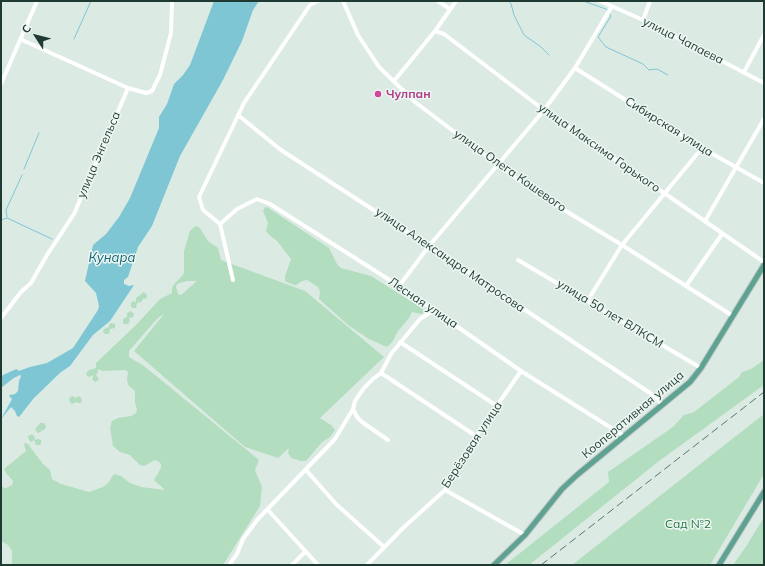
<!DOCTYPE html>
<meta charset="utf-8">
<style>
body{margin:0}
#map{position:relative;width:765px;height:566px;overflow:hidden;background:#dceae4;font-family:Mulish,sans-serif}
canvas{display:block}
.frame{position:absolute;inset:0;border:2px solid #1e3a33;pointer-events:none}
.north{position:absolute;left:16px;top:16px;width:40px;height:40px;-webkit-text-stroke:3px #edf7f2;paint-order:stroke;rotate:306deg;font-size:11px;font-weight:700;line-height:16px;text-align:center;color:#1e3a33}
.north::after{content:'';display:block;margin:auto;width:14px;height:18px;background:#1e3a33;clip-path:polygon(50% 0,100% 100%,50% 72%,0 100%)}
</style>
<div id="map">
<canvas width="765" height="566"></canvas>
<div class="frame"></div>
<div class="north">С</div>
</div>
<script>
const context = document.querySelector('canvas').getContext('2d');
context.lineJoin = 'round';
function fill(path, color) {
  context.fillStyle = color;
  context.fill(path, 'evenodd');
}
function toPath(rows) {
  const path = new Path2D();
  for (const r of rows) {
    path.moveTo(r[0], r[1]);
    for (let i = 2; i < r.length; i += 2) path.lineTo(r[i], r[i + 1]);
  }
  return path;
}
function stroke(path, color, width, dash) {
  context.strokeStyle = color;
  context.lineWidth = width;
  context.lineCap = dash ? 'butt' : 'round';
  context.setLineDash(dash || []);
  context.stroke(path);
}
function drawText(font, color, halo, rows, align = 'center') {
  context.font = font + ' Mulish,sans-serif';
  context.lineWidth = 3;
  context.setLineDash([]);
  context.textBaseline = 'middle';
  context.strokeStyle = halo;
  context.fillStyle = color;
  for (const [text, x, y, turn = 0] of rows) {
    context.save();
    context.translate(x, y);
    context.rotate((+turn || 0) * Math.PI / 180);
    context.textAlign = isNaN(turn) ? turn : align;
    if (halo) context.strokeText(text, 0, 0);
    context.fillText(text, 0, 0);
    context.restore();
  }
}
const green = toPath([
 [265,207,267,207,329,248,337,264,341,268,371,276,420,307,423,309,424,313,421,314,412,312,409,318,398,331,393,341,387,347,369,339,348,325,319,299,320,291,318,287,307,280,302,281,296,285,294,285,285,281,285,276,291,259,277,241,269,235,266,231,268,223,263,211],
 [195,226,199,227,208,241,218,248,221,260,305,291,384,357,320,418,331,425,335,430,330,437,322,442,306,461,301,461,291,458,288,453,289,448,278,458,245,447,134,351,164,314,158,318,148,329,129,351,129,357,144,366,259,460,255,470,262,487,260,506,223,565,12,565,12,551,8,545,1,541,1,487,6,488,12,485,13,481,6,473,4,469,26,451,24,444,25,443,28,444,43,464,50,470,52,479,61,484,89,492,103,487,108,483,114,474,121,476,130,483,141,487,165,490,154,480,161,468,161,464,159,462,155,460,144,466,140,465,130,455,120,452,113,446,110,428,112,421,118,418,131,416,135,414,137,410,135,402,135,391,128,385,127,379,128,372,125,370,102,371,98,369,98,372,96,375,99,379,97,381,95,382,92,379,94,375,89,377,87,376,86,373,89,370,96,368,96,363,137,324,160,299,172,293,172,288,175,283,182,276,184,273,184,251,190,231],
 [187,281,197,281,181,295,178,294,176,287,177,284,180,283],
 [144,292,147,295,147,298,143,299,141,302,137,303,136,308,132,308,131,306,131,303,133,301,136,302,136,298],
 [131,311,134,314,133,317,129,318,130,321,128,324,124,324,123,322,123,319,127,317,127,313],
 [111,323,115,324,115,328,110,329,109,334,105,334,103,332,104,329,109,327,109,324],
 [764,360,764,385,659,461,529,565,505,565,609,482,608,472,673,427,684,415,694,412,739,377,742,372,751,369],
 [79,396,82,399,81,403,78,403,76,402,72,404,70,402,69,400,70,397,73,396,75,398],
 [764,414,764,474,710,565,572,565],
 [40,423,44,423,46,427,45,429,38,433,36,431,35,429],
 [32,434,34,436,35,440,38,439,41,440,41,443,40,445,36,445,34,440,31,442,29,440,28,436],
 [764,517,764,565,733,565,747,545]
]);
const water = toPath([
 [214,1,259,1,253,10,242,41,223,80,180,156,152,226,138,247,128,277,124,280,124,284,129,286,134,285,110,321,93,335,70,366,61,372,34,398,19,417,17,416,15,411,11,407,1,419,12,399,9,396,10,395,15,394,18,391,19,381,21,376,20,375,15,377,1,388,1,382,13,373,30,367,47,363,73,348,98,310,99,306,96,293,85,281,93,245,106,234,119,217,130,198,159,128,159,117,167,104,174,84,183,75,190,65]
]);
const stream = toPath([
 [509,1,511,4,514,15,524,35,541,47,549,55],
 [583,1,606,9,607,10],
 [609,13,611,16,598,37,606,47,643,64,649,70,657,69,668,75],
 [74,39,91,1],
 [24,169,39,133],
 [7,217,6,210,22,175],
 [1,220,7,218,52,239]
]);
const river = toPath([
 [1,382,5,378,16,373]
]);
const minor = toPath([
 [343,1,358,35,379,67,415,102,498,165,541,196,622,245,733,316],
 [438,1,450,9],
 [600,1,643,20,764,83],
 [643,20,650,1],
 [435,31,444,34,544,110,764,262],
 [20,39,128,88],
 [575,68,702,148,764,183],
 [744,72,764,35],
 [394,81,435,31,456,1],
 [1,84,37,1],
 [238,115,281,150,429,246,656,397,662,405],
 [705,221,764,119],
 [220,224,237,209,257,199,270,204,399,286,521,371,624,436],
 [518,260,701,368],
 [233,280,220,224,203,210,199,197,244,103,310,5,318,1],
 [399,286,429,246,544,110,575,68,612,6],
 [686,286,722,234],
 [588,300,622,245,702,148],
 [1,318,21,292,31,283,47,255,74,214,128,88,146,93,152,91,160,75,171,33,172,1],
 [400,342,497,406],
 [381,373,476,436],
 [353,409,357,417,362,422,388,440],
 [306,470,336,504,384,547],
 [445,490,525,535],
 [268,510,318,565],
 [229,565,237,554,243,539,258,519,335,439,353,409,355,401,364,388,373,379,381,373,391,354,420,319,434,310],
 [292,565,305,552],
 [367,565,403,528,445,490,476,436,521,371]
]);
const major = toPath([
 [494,565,525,535,562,489,577,475,690,382,701,368,764,265],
 [719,565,764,492]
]);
const rail = toPath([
 [541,565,764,392]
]);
const markers = [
 [378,94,4,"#d1479c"]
];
const streetNames = [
 ["улица Чапаева",683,41,27],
 ["Сибирская улица",669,127,32],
 ["улица Максима Горького",599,148,35],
 ["улица Энгельса",99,155,-67],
 ["улица Олега Кошевого",510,171,35],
 ["улица Александра Матросова",450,260,34],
 ["Лесная улица",423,303,34],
 ["улица 50 лет ВЛКСМ",610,314,31],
 ["Кооперативная улица",633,415,-40],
 ["Берёзовая улица",472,445,-57]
];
const hotelNames = [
 ["Чулпан",386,94]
];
const parkNames = [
 ["Сад №2",688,524]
];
const waterNames = [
 ["Кунара",112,258]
];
fill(green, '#b3ddbf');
fill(water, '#7fc6d4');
stroke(stream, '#7fc6d4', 1);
stroke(river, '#7fc6d4', 7);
stroke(major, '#bcc4c2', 7);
stroke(minor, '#fff', 4);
stroke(major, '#5ea392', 5);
stroke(rail, '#57766e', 1, [8, 4]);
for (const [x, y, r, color] of markers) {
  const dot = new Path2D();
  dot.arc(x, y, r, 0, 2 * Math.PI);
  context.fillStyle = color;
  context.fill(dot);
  stroke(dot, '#edf7f2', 1.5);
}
drawText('12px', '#1e3a33', '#edf7f2', streetNames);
drawText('bold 12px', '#b23c85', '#edf7f2', hotelNames, 'left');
drawText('12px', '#257345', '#edf7f2', parkNames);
drawText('italic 13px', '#156679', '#edf7f2', waterNames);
</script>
